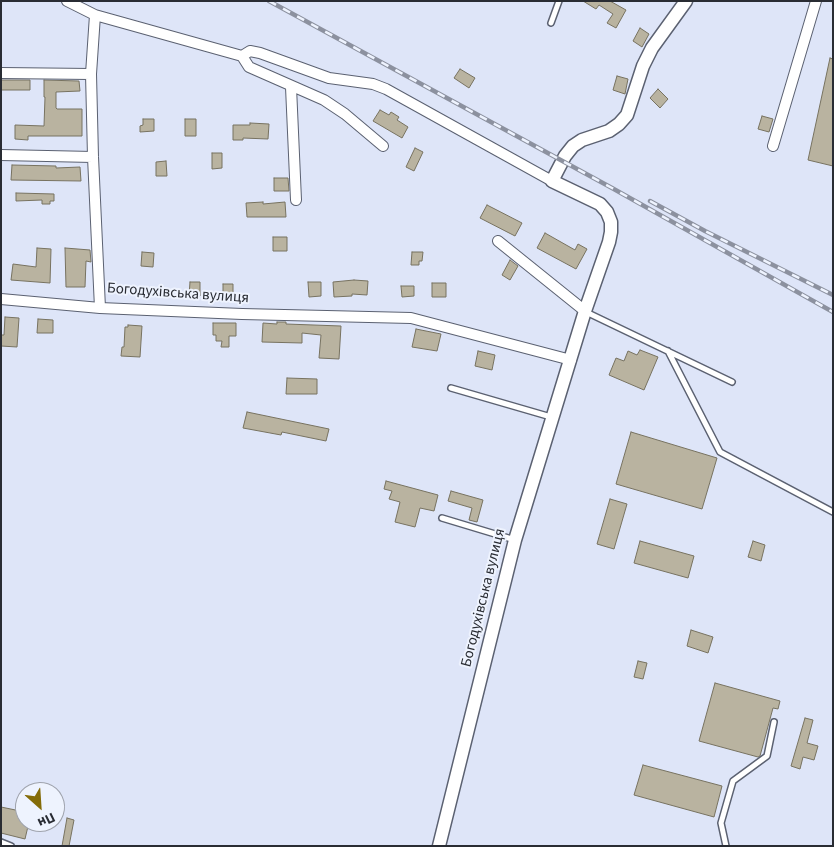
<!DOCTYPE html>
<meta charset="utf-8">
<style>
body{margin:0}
#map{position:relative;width:834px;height:847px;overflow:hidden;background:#dee5f8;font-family:"Source Sans 3",sans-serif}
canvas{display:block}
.frame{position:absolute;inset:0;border:2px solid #292c33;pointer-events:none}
.north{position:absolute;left:15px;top:782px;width:50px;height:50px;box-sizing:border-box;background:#eef3fe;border:1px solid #9fa3ad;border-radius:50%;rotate:154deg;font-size:14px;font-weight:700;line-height:20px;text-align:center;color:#292c33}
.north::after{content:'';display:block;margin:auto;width:18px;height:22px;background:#846c09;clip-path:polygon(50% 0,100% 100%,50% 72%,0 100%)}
</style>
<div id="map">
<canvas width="834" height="847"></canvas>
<div class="frame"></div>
<div class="north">Пн</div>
</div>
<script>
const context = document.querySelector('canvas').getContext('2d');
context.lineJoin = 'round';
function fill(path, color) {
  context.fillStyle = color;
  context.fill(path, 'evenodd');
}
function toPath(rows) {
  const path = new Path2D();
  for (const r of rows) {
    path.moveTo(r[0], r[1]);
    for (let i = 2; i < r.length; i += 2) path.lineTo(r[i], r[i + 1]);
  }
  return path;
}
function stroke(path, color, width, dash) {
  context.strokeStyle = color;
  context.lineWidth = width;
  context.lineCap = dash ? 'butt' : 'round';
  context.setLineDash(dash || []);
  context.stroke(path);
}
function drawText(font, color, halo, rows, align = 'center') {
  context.font = font + ' "Source Sans 3",sans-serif';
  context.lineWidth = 4;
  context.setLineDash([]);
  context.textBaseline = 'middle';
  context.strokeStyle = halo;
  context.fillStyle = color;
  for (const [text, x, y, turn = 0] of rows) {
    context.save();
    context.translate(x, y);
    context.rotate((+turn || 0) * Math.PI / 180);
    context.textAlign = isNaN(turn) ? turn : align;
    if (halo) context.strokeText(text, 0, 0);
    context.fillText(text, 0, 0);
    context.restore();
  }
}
const building = toPath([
 [583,1,610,1,626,10,616,28,607,23,613,14,599,5,596,9,583,1],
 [640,28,649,34,642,47,633,41,640,28],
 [830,58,833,59,833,166,808,160,830,58],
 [460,69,475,78,469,88,454,78,460,69],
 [617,76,628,79,625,94,613,90,617,76],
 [1,80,30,80,30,90,1,90,1,80],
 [44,80,79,81,80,91,56,92,56,108,57,109,82,109,82,136,28,136,28,140,15,139,15,125,44,126,45,97,44,97,44,80],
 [658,89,668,99,660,108,650,98,658,89],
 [380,110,389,115,391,112,399,117,397,120,408,127,402,138,373,121,380,110],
 [762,116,773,119,769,132,758,129,762,116],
 [143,119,154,119,154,131,140,132,140,126,143,125,143,119],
 [185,119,196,119,196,136,185,136,185,119],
 [250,123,269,124,268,139,243,138,243,140,233,140,233,125,250,125,250,123],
 [415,148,423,152,414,171,406,167,415,148],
 [212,153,222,153,222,168,212,169,212,153],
 [166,161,167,176,156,176,156,162,166,161],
 [12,165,56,166,56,168,80,167,81,181,11,180,12,165],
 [274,178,288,178,289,191,274,191,274,178],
 [16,193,54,194,54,201,50,201,50,204,42,204,42,200,16,201,16,193],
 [263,202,263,204,285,202,286,217,247,217,246,203,263,202],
 [487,205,522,223,515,236,480,218,487,205],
 [545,233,575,250,578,244,587,249,576,269,537,248,545,233],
 [273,237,287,237,287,251,273,251,273,237],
 [37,248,51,249,50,283,11,280,13,264,36,267,37,248],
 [65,248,90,250,91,262,86,261,85,287,66,287,65,248],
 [142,252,154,253,153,267,141,266,142,252],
 [412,252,423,252,422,261,419,261,419,265,411,265,412,252],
 [510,260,518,266,510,280,502,275,510,260],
 [354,280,368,281,367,295,352,294,352,296,334,297,333,282,354,280],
 [190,282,200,282,200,296,189,296,190,282],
 [308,282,321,282,321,296,309,297,308,282],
 [432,283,446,283,446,297,432,297,432,283],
 [223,284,233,284,233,298,223,298,223,284],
 [401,286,414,286,414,296,402,297,401,286],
 [5,317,19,318,17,347,1,346,1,335,4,335,5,317],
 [38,319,53,320,53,333,37,333,38,319],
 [277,322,286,322,286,324,341,326,339,359,319,358,321,335,302,333,302,343,262,342,263,323,277,324,277,322],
 [213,323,236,323,236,336,229,336,229,347,221,347,222,341,216,341,216,335,213,335,213,323],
 [128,325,142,326,140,357,121,356,122,347,124,347,125,327,128,327,128,325],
 [416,329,441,334,437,351,412,347,416,329],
 [640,350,658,357,644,390,609,375,616,358,624,361,628,351,637,355,640,350],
 [478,351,495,355,492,370,475,366,478,351],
 [287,378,317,379,317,394,286,394,287,378],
 [247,412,329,429,326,441,282,432,281,435,243,428,247,412],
 [631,432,717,458,702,509,616,484,631,432],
 [386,481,438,495,434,511,420,508,415,527,395,522,400,502,389,499,392,491,384,489,386,481],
 [451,491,483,500,477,522,469,520,472,508,448,501,451,491],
 [610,499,627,504,614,549,597,544,610,499],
 [640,541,694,556,688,578,634,563,640,541],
 [753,541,765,545,761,561,748,557,753,541],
 [691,630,713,637,708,653,687,646,691,630],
 [638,661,647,663,643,679,634,677,638,661],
 [715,683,780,701,778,709,773,708,760,756,758,757,699,741,715,683],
 [805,718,813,720,807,743,818,746,814,760,803,757,800,769,791,766,805,718],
 [643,765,722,786,714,817,634,795,643,765],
 [1,807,25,812,25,822,29,822,25,839,1,833,1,807],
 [67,818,74,820,69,846,62,846,67,818]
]);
const service = toPath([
 [551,23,559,1],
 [586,312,732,382],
 [668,351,720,452,833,512],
 [451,388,551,417],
 [442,518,515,540],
 [1,842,11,846],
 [726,846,721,823,733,781,767,756,774,722]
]);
const minor = toPath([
 [67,1,95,15],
 [242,56,249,67,324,100,345,114,383,146],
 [1,73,91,74],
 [291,87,296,200],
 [773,146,816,1],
 [1,155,93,157],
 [498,241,585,311],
 [1,299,100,308,242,314,411,318,571,360],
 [100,308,93,157,91,74,95,15,242,56,250,51,260,53,329,78,373,84,386,89,552,181]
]);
const tertiary = toPath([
 [439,846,515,540,585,311,609,242,611,232,611,222,607,212,600,204,552,181,565,156,573,146,582,140,609,131,619,124,627,115,643,66,652,48,686,1]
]);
const rail = toPath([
 [269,1,612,188,833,312],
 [650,201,705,231,833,295]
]);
const streetNames = [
 ["Богодухівська вулиця",178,294,4],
 ["Богодухівська вулиця",484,598,-76]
];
fill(building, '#b9b3a0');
stroke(building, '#777260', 1);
stroke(service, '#5b6171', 8);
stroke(minor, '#5b6171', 12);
stroke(tertiary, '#5b6171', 15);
stroke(service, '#fff', 5);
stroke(minor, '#fff', 10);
stroke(tertiary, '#fff', 12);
stroke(rail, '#8c919f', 4.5);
stroke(rail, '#eef3fe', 2.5, [8]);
drawText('15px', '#292c33', '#eef3fe', streetNames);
</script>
